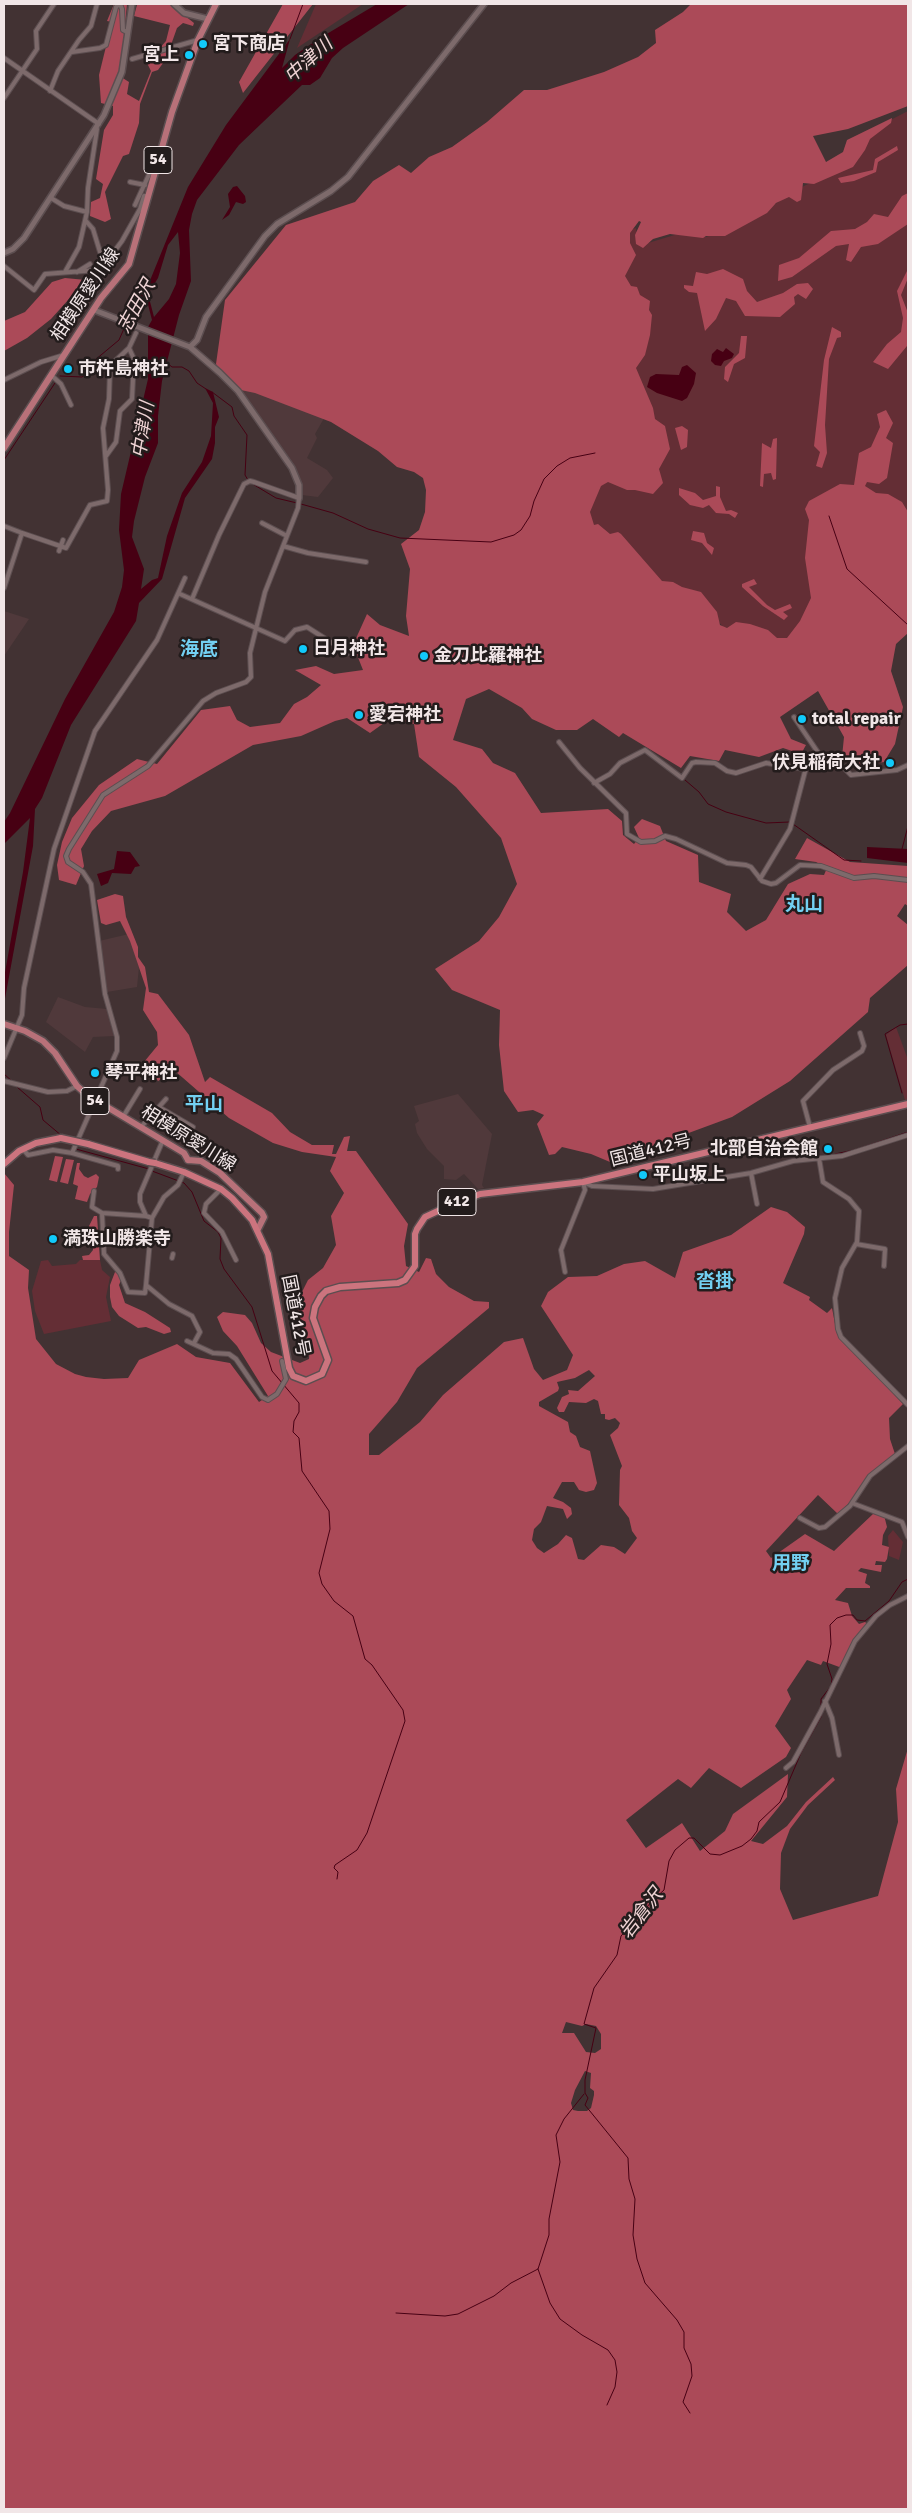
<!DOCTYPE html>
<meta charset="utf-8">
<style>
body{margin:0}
#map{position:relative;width:912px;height:2513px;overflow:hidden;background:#423233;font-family:Signika,sans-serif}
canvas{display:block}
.frame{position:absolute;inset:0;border:5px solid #f1e6e7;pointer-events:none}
</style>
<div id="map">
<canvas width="912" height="2513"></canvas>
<div class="frame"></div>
</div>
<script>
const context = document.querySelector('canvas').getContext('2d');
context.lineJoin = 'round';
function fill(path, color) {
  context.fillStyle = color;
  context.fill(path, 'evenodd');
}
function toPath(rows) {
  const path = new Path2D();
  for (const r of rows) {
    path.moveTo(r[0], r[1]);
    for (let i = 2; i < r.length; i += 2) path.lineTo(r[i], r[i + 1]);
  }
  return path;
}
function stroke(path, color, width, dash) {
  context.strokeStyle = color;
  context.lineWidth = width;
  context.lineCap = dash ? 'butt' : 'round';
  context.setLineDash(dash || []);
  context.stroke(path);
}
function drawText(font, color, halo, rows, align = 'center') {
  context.font = font + ' Signika,"Noto Sans JP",sans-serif';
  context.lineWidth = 5;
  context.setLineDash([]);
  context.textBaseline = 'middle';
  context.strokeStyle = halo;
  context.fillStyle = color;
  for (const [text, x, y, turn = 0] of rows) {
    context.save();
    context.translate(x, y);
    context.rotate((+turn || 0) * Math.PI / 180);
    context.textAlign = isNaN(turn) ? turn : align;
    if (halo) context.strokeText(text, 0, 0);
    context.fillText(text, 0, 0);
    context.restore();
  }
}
const built = toPath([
 [233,382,327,413,315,434,317,438,307,458,327,470,333,478,318,497,302,495,299,477,292,464],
 [4,611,29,619,4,656],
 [129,934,139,967,137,987,107,992,99,941],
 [58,997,85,1007,107,1009,114,1036,93,1037,85,1052,46,1022],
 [458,1094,492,1134,482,1185,484,1188,478,1189,464,1174,456,1180,444,1179,444,1166,427,1149,417,1133,415,1124,419,1121,414,1106]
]);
const green = toPath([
 [316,4,363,4,297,48],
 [908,111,908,520,816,596,786,647,727,631,697,599,662,587,585,521,632,373,620,233,636,228,638,243,648,243,678,234,706,237,746,222,804,186,858,160,865,133],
 [896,1027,908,1060,908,1099,905,1100,886,1035],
 [48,1260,52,1266,76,1264,80,1260,100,1260,102,1270,110,1277,106,1297,111,1321,44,1334,35,1311,32,1291,41,1261],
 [893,1530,903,1542,899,1560,889,1556,888,1536]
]);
const forest = toPath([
 [114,4,127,4,122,58,118,75,129,82,127,94,139,101,151,71,146,61,160,56,159,49,166,41,170,25,134,16,137,5,170,4,194,23,193,26,183,23,177,28,166,59,158,70,152,72,140,104,139,123,129,154,123,156,105,192,111,219,105,222,90,216,91,202,100,198,103,184,96,179,104,130,113,115,113,106,101,103,99,75,112,22,107,21],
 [283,4,313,4,243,93,239,82],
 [691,4,908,4,908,106,848,129,813,136,826,162,843,152,847,140,892,118,891,123,870,139,865,150,853,167,814,184,803,183,801,200,797,202,789,197,776,203,767,213,725,236,706,236,703,238,670,234,653,239,643,248,636,244,635,235,641,222,639,221,630,233,630,243,636,255,625,276,631,286,637,287,640,295,650,301,649,310,652,315,650,335,645,355,636,368,653,408,655,419,665,426,670,449,659,469,663,483,653,494,635,490,627,490,608,482,601,486,590,512,594,525,598,524,610,534,618,532,621,534,662,581,673,582,682,587,701,592,717,612,720,625,727,628,736,622,750,624,768,630,777,638,787,638,800,621,811,598,805,558,809,520,805,509,809,501,840,484,854,485,859,453,871,447,880,427,877,414,886,410,893,423,886,438,893,443,887,478,879,484,867,482,865,486,876,493,888,494,902,502,908,512,908,633,896,644,891,671,903,707,895,744,884,762,854,767,842,757,844,737,818,691,780,717,791,739,806,745,801,754,783,748,759,757,725,750,719,761,690,756,681,768,623,733,619,737,593,719,577,730,556,730,532,719,522,708,489,689,466,699,453,740,482,749,493,763,515,773,541,813,608,809,622,821,623,835,634,844,639,838,634,827,642,819,660,826,666,841,698,855,699,882,731,894,727,912,746,931,766,920,788,884,810,874,824,875,827,868,816,862,795,859,807,838,850,862,908,866,908,906,905,904,897,916,908,925,908,965,870,998,868,1012,790,1081,732,1117,610,1162,591,1154,562,1147,555,1154,549,1155,537,1124,544,1115,533,1110,518,1112,504,1091,499,1045,500,1010,452,990,435,969,479,941,499,917,517,884,501,838,456,787,419,757,414,724,391,718,370,733,347,718,335,721,301,736,253,745,165,796,111,811,92,831,81,849,84,866,76,885,59,880,57,865,62,842,72,818,99,785,137,759,157,764,201,710,230,706,237,720,250,727,280,723,294,704,307,697,321,685,295,670,316,666,334,674,363,670,353,645,367,614,380,625,409,636,406,616,410,569,401,544,419,530,425,512,426,490,423,478,414,472,397,467,378,451,331,422,255,393,236,389,218,370,216,364,225,300,286,225,355,202,373,181,399,165,411,173,429,157,452,147,487,122,524,90,547,90,604,72,638,57,656,43,655,30,683,12],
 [897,146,898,150,878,162,876,172,854,181,841,183,838,178,873,170,875,159],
 [908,193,908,224,878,244,861,247,851,262,846,260,849,244,836,246,792,277,778,281,779,265,799,258,831,231,855,229,867,222,874,214,888,217,902,196],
 [723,269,743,279,747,291,757,302,783,293,797,284,808,283,813,289,806,299,798,294,794,297,795,304,780,317,745,316,736,301,726,298,716,319,705,331,697,293,689,292,684,288,684,285,693,286,696,272,707,274],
 [907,271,908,278,901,295,908,313,907,346,888,369,873,362,887,344,901,332,903,318,897,291],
 [65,278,86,280,51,319,27,338,4,351,4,321,25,312,52,282],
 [832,327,841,332,841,337,837,338,829,359,825,425,827,453,822,468,816,466,820,452,814,446,824,360],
 [741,336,747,336,745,358,734,364,728,382,724,379,725,367,739,353],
 [682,426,688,430,687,447,681,450,675,428],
 [777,438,776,479,773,480,771,473,764,474,763,487,760,486,762,443,771,448,773,439],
 [716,486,720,487,720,497,726,511,731,510,738,513,735,518,729,514,716,513,709,505,703,508,690,505,679,495,679,488,695,493,703,500,716,496],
 [693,531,704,533,707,543,714,548,712,555,702,543,691,540],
 [754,579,757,584,749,587,767,605,775,610,790,604,792,608,783,612,788,616,784,620,763,606,742,587,742,584],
 [115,894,123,896,126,917,138,947,138,957,145,967,149,992,158,994,189,1035,205,1082,210,1077,272,1113,290,1132,312,1145,334,1145,332,1154,336,1154,344,1137,350,1136,347,1151,356,1151,408,1224,404,1246,406,1266,419,1272,426,1258,431,1259,436,1274,449,1287,474,1301,489,1302,489,1308,417,1368,397,1402,369,1434,369,1455,379,1455,420,1422,443,1395,504,1342,523,1338,534,1369,543,1380,567,1370,573,1355,541,1306,548,1292,568,1277,597,1276,624,1264,645,1261,675,1278,683,1252,731,1235,771,1207,787,1212,805,1227,804,1234,783,1283,810,1297,809,1300,827,1313,832,1308,837,1334,903,1404,889,1418,890,1439,895,1454,869,1474,851,1501,838,1514,818,1495,766,1551,771,1558,805,1534,834,1551,873,1514,884,1515,887,1527,883,1535,882,1545,889,1547,887,1559,885,1562,876,1561,875,1565,882,1565,881,1572,861,1568,858,1571,867,1574,865,1583,870,1586,870,1588,846,1588,835,1600,848,1603,852,1616,859,1624,865,1622,869,1625,856,1638,842,1668,823,1661,821,1665,807,1660,787,1690,791,1699,775,1726,791,1748,786,1757,741,1788,709,1768,691,1788,678,1779,626,1820,646,1848,682,1823,700,1851,725,1831,733,1814,788,1774,787,1797,751,1841,763,1844,787,1826,806,1802,833,1777,835,1780,808,1805,790,1829,781,1853,780,1889,793,1920,878,1896,898,1822,896,1789,908,1748,908,2509,4,2509,4,1173,14,1185,9,1232,9,1256,29,1270,28,1288,36,1339,56,1364,75,1374,86,1377,104,1379,128,1378,139,1360,177,1344,196,1357,230,1363,259,1402,268,1396,237,1346,223,1331,217,1317,223,1312,245,1315,252,1323,261,1343,271,1352,300,1363,309,1359,310,1346,299,1323,296,1304,308,1280,323,1268,336,1245,331,1216,344,1193,330,1171,336,1157,302,1152,273,1143,229,1118,175,1071,158,1081,144,1062,158,1045,157,1032,143,1010,146,988,130,941,120,921,106,925,101,923,97,900],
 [589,1370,595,1376,578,1391,568,1390,569,1394,562,1397,557,1408,559,1412,564,1412,569,1402,586,1403,594,1399,598,1401,601,1414,605,1414,605,1419,609,1420,615,1418,620,1423,618,1428,610,1435,622,1466,620,1470,619,1505,629,1518,632,1531,637,1538,625,1554,614,1547,601,1545,584,1560,578,1559,572,1538,566,1535,558,1544,544,1553,537,1548,532,1540,534,1529,541,1522,547,1506,563,1509,567,1519,572,1514,571,1508,563,1502,553,1498,562,1482,574,1482,579,1490,586,1492,594,1490,597,1483,590,1451,580,1447,576,1436,570,1432,568,1422,539,1406,539,1402,558,1391,559,1388,557,1382,575,1378],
 [566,2022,582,2026,586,2024,596,2026,601,2034,601,2049,595,2053,586,2052,574,2033,562,2033],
 [585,2071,591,2073,590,2088,594,2091,594,2095,591,2108,587,2111,578,2111,573,2110,571,2103,575,2090],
 [55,1156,63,1157,57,1182,49,1180],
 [66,1159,74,1160,68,1184,60,1182],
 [77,1163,80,1163,79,1169,84,1176,88,1178,96,1174,99,1177,97,1187,90,1194,87,1202,75,1199,78,1186,73,1184],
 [94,1216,97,1216,100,1260,83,1260,82,1256,89,1255,93,1250,89,1226],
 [115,1272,119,1273,122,1278,119,1285,125,1303,145,1312,170,1328,171,1332,164,1334,146,1327,138,1328,119,1316,112,1307,110,1297,110,1285]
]);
const water = toPath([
 [377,4,409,4,343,48,332,58,320,78,310,85,302,85,262,123,239,145,197,200,192,214,189,230,191,281,179,315,162,381,158,416,158,443,145,477,134,521,132,537,144,569,141,589,152,580,158,578,167,536,182,493,202,462,211,436,213,403,205,388,213,392,219,417,215,427,215,443,212,459,185,498,162,579,139,603,136,621,71,725,42,798,35,809,33,846,4,1004,4,978,23,872,30,818,4,844,4,822,10,813,65,699,114,612,122,587,124,570,119,530,121,494,148,379,148,327,152,320,145,293,130,315,151,278,188,187,226,125,290,39,282,68,295,55,320,38],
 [178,232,180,253,176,284,169,299,154,317,148,294,158,278,168,245],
 [237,186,245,196,246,202,243,204,236,202,229,215,222,220,230,207,228,194,233,187],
 [726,348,734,354,732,358,724,361,721,366,715,365,711,361,712,354,717,349,723,352],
 [687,365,696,373,694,384,687,398,682,401,657,393,647,387,650,377,656,374,679,375,682,367],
 [867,847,908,849,908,863,867,858],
 [117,851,130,852,140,866,135,867,131,874,112,873,108,883,101,886,97,874,114,869]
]);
const stream = toPath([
 [290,39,303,4],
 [128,320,134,308],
 [166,362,172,367,182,367,189,371,197,383,206,389],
 [60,376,82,377,94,368,95,360,119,340,126,324],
 [212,392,232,407,234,416,247,435,245,475,248,480],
 [4,460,55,383],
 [251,483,276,498,297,503],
 [301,504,333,513,368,529,400,538,491,542,514,535,521,530,530,516,534,501,544,479,557,466,570,458,595,453],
 [829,516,847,569,908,625],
 [685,780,699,792,708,804,726,812,766,823,790,822],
 [793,824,844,860,861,861],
 [902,849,908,826],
 [4,1074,13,1082],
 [17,1087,40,1107,43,1120,62,1136],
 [902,1093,885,1034,900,1025,908,1024],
 [907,1108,908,1112],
 [76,1149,149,1169],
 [835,1154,854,1150,908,1132],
 [152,1171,184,1183,192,1192,204,1221,218,1232,221,1238,220,1259,224,1269,252,1307,272,1371,299,1403,299,1412,294,1421,293,1432,299,1438,302,1471,329,1511,330,1529,319,1573,322,1584,334,1601,353,1616,365,1659,372,1665,403,1710,405,1721,367,1833,357,1850,335,1865,334,1868,338,1872,337,1879],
 [821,1707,821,1699,831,1686,832,1679,827,1664,831,1644,830,1625,837,1618,846,1615,853,1615,857,1620,865,1621,889,1601,902,1582,908,1579],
 [538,2269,550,2303,560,2319,582,2335,608,2350,615,2360,617,2372,615,2387,607,2405],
 [396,2313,445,2316,458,2314,494,2296,511,2283,538,2269,549,2235,549,2219,560,2162,556,2135,564,2119,584,2094],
 [690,2413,683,2402,692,2376,691,2364,684,2348,684,2332,677,2320,645,2283,637,2259,633,2235,635,2199,629,2179,628,2158,585,2105,588,2098,585,2093,585,2080,596,2028,584,2024,594,1988,617,1955,621,1936,654,1899,664,1890,669,1861,675,1850,689,1838,694,1838,710,1854,720,1855,742,1846,751,1839,757,1831,759,1822,780,1802,801,1753,821,1717,823,1711]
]);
const minor = toPath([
 [120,4,122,9,123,30,127,32],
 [72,52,100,48,106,45,116,7,119,4],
 [4,58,99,124],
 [132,59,198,40],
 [50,91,58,71,79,40,91,26,97,4],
 [4,98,37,49,36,31,54,4],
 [130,182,145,185],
 [51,198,64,206,87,212,79,247,65,272],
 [135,205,152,168,156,168],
 [87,212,88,188,97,129],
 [86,221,93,229,100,252,109,258],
 [4,266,34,290,45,274,97,270,104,265,122,241,140,209,144,196,149,196],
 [77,272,90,264],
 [51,375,61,384,71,405],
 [4,380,41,362,64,355],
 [106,456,116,442,120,411,132,399,134,359,129,348],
 [262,523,287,536],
 [4,526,22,533,4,588],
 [22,533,66,548,90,505,107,501,108,490,103,428,109,399,110,369,113,363,129,348,136,333],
 [283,546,308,553,366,562],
 [59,551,63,540],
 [180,594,285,641,295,630,307,627,348,653],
 [794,717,819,754],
 [559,742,580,768,626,813,627,834,641,842,655,841,665,836,676,839,727,863,746,865,751,867,762,881,771,884,776,883,800,865,821,866,854,878,874,876,908,880],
 [594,783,610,774,620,763,645,750,682,778,692,763,696,762,715,763,727,771,736,773,766,763,805,769],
 [760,879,790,829,808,760,811,757,819,754,835,759,851,775,897,770,908,765],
 [4,1058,22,1015,24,988,54,849,95,731,157,640,185,578],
 [4,1081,48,1092,67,1091,77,1086],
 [159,1107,193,1127],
 [123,1117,140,1089],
 [141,1127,166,1099],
 [810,1127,803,1101,833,1070,862,1051,864,1046,860,1033],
 [23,1149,28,1155,53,1150,72,1153,117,1051,117,1037,105,994,91,884,83,872,68,862,66,856,69,849,103,795,148,766,203,701,216,693,246,682,251,677,250,653,265,592,298,508,299,498,254,482,250,481,244,484,219,535,192,599],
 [72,1153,118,1166,118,1169],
 [819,1158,823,1182,849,1199,859,1211,857,1242,842,1268,835,1298,838,1329,841,1337,908,1405],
 [751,1173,757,1204],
 [221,1189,206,1204,204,1213,222,1232,236,1260],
 [94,1191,92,1207,102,1213,146,1216,152,1218,164,1197,178,1185,184,1172],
 [102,1213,104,1254,120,1273,128,1292,145,1293,146,1285],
 [146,1216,140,1202,140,1194,163,1140],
 [152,1218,146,1285,169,1304,192,1316,200,1332,194,1343],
 [856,1244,885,1249,884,1266],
 [172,1258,173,1254],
 [565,1272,561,1250,585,1190,583,1182,592,1186,653,1189,751,1173,793,1161,842,1156,908,1135],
 [187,1341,213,1353,229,1354,236,1359,262,1397,268,1400,277,1394,286,1379,282,1361],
 [852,1503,902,1522,908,1537],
 [800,1518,819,1528,825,1527,850,1506,870,1476,908,1446],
 [825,1701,832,1718,839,1755],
 [786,1768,793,1762,820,1713,855,1641,876,1616,890,1605,908,1596]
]);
const tertiary = toPath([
 [174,4,184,13,208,19],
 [4,253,13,249,24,238,104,115,122,72,132,4],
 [94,310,190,347,220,373,238,391,292,468,299,485,299,498],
 [190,347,197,340,206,317,265,236,277,224,331,191,348,177,484,4]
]);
const primary = toPath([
 [4,448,101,298,129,264,172,112,198,40,216,4],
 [4,1024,25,1031,43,1041,55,1053,77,1086,87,1095,184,1153,188,1160],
 [188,1160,201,1161,220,1173,262,1213,264,1217,258,1229]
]);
const trunk = toPath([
 [88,1144,149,1162],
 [155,1163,184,1172,221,1189,232,1198,252,1220,268,1254,289,1368,293,1376,306,1381,322,1374,328,1360,313,1318,315,1307,321,1296,326,1291,340,1287,398,1283,405,1280,415,1266,415,1234,417,1229,425,1217,440,1210,480,1194,583,1182,908,1104],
 [4,1164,19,1151,36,1143,61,1138]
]);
const trunkBridge = toPath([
 [61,1138,88,1144],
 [149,1162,155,1163]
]);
const markers = [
 [203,44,5,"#11cafa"],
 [189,55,5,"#11cafa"],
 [68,369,5,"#11cafa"],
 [303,649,5,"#11cafa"],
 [424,656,5,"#11cafa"],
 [359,715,5,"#11cafa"],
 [802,719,5,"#11cafa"],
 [890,763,5,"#11cafa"],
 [95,1073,5,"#11cafa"],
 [828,1149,5,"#11cafa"],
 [643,1175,5,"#11cafa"],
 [53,1239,5,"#11cafa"]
];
const shields = [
 [158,160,28],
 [95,1101,28],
 [457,1202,38]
];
const shieldNames = [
 ["54",158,160],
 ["54",95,1101],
 ["412",457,1202]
];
const poiNames = [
 ["宮下商店",213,44],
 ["宮上",179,55,"right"],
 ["市杵島神社",78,369],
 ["日月神社",313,649],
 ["金刀比羅神社",434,656],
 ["愛宕神社",369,715],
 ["total repair",812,719],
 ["伏見稲荷大社",880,763,"right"],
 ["琴平神社",105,1073],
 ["北部自治会館",818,1149,"right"],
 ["平山坂上",653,1175],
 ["満珠山勝楽寺",63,1239]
];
const streetNames = [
 ["相模原愛川線",86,295,-56],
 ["相模原愛川線",188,1139,32],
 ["国道412号",651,1151,-14],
 ["国道412号",295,1316,79]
];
const waterNames = [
 ["中津川",309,61,-42],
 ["志田沢",137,307,-61],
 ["中津川",144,430,-81],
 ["岩倉沢",642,1914,-52]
];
const neighbourhoodNames = [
 ["海底",199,650],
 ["丸山",804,905],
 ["平山",204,1105],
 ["沓掛",715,1282],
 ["用野",791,1564]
];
fill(built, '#50393b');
fill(green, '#642e35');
fill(forest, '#ab4a58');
fill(water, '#470013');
stroke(stream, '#470013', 1);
stroke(minor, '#5c4e50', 6);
stroke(tertiary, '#5c4e50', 8);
stroke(primary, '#5c4e50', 9);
stroke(trunk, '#5c4e50', 9);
stroke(minor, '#7d6a6b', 4);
stroke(tertiary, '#7d6a6b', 5);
stroke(primary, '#b87179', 6);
stroke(trunk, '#cc747e', 6);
stroke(trunkBridge, '#5c4e50', 9, []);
stroke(trunkBridge, '#cc747e', 6);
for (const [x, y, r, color] of markers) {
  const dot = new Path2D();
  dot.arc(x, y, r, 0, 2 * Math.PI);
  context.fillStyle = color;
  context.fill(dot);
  stroke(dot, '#231c1c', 2);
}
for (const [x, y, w] of shields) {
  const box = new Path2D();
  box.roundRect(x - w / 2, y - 13.5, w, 27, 4);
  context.fillStyle = '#231c1c';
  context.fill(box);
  stroke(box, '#f1e6e7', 1);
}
drawText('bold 16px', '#f1e6e7', null, shieldNames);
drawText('bold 18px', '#f1e6e7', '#231c1c', poiNames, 'left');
drawText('18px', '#f1e6e7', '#231c1c', streetNames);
drawText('italic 19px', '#f0d4d5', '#231c1c', waterNames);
drawText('bold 19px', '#73d0f2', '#231c1c', neighbourhoodNames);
</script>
